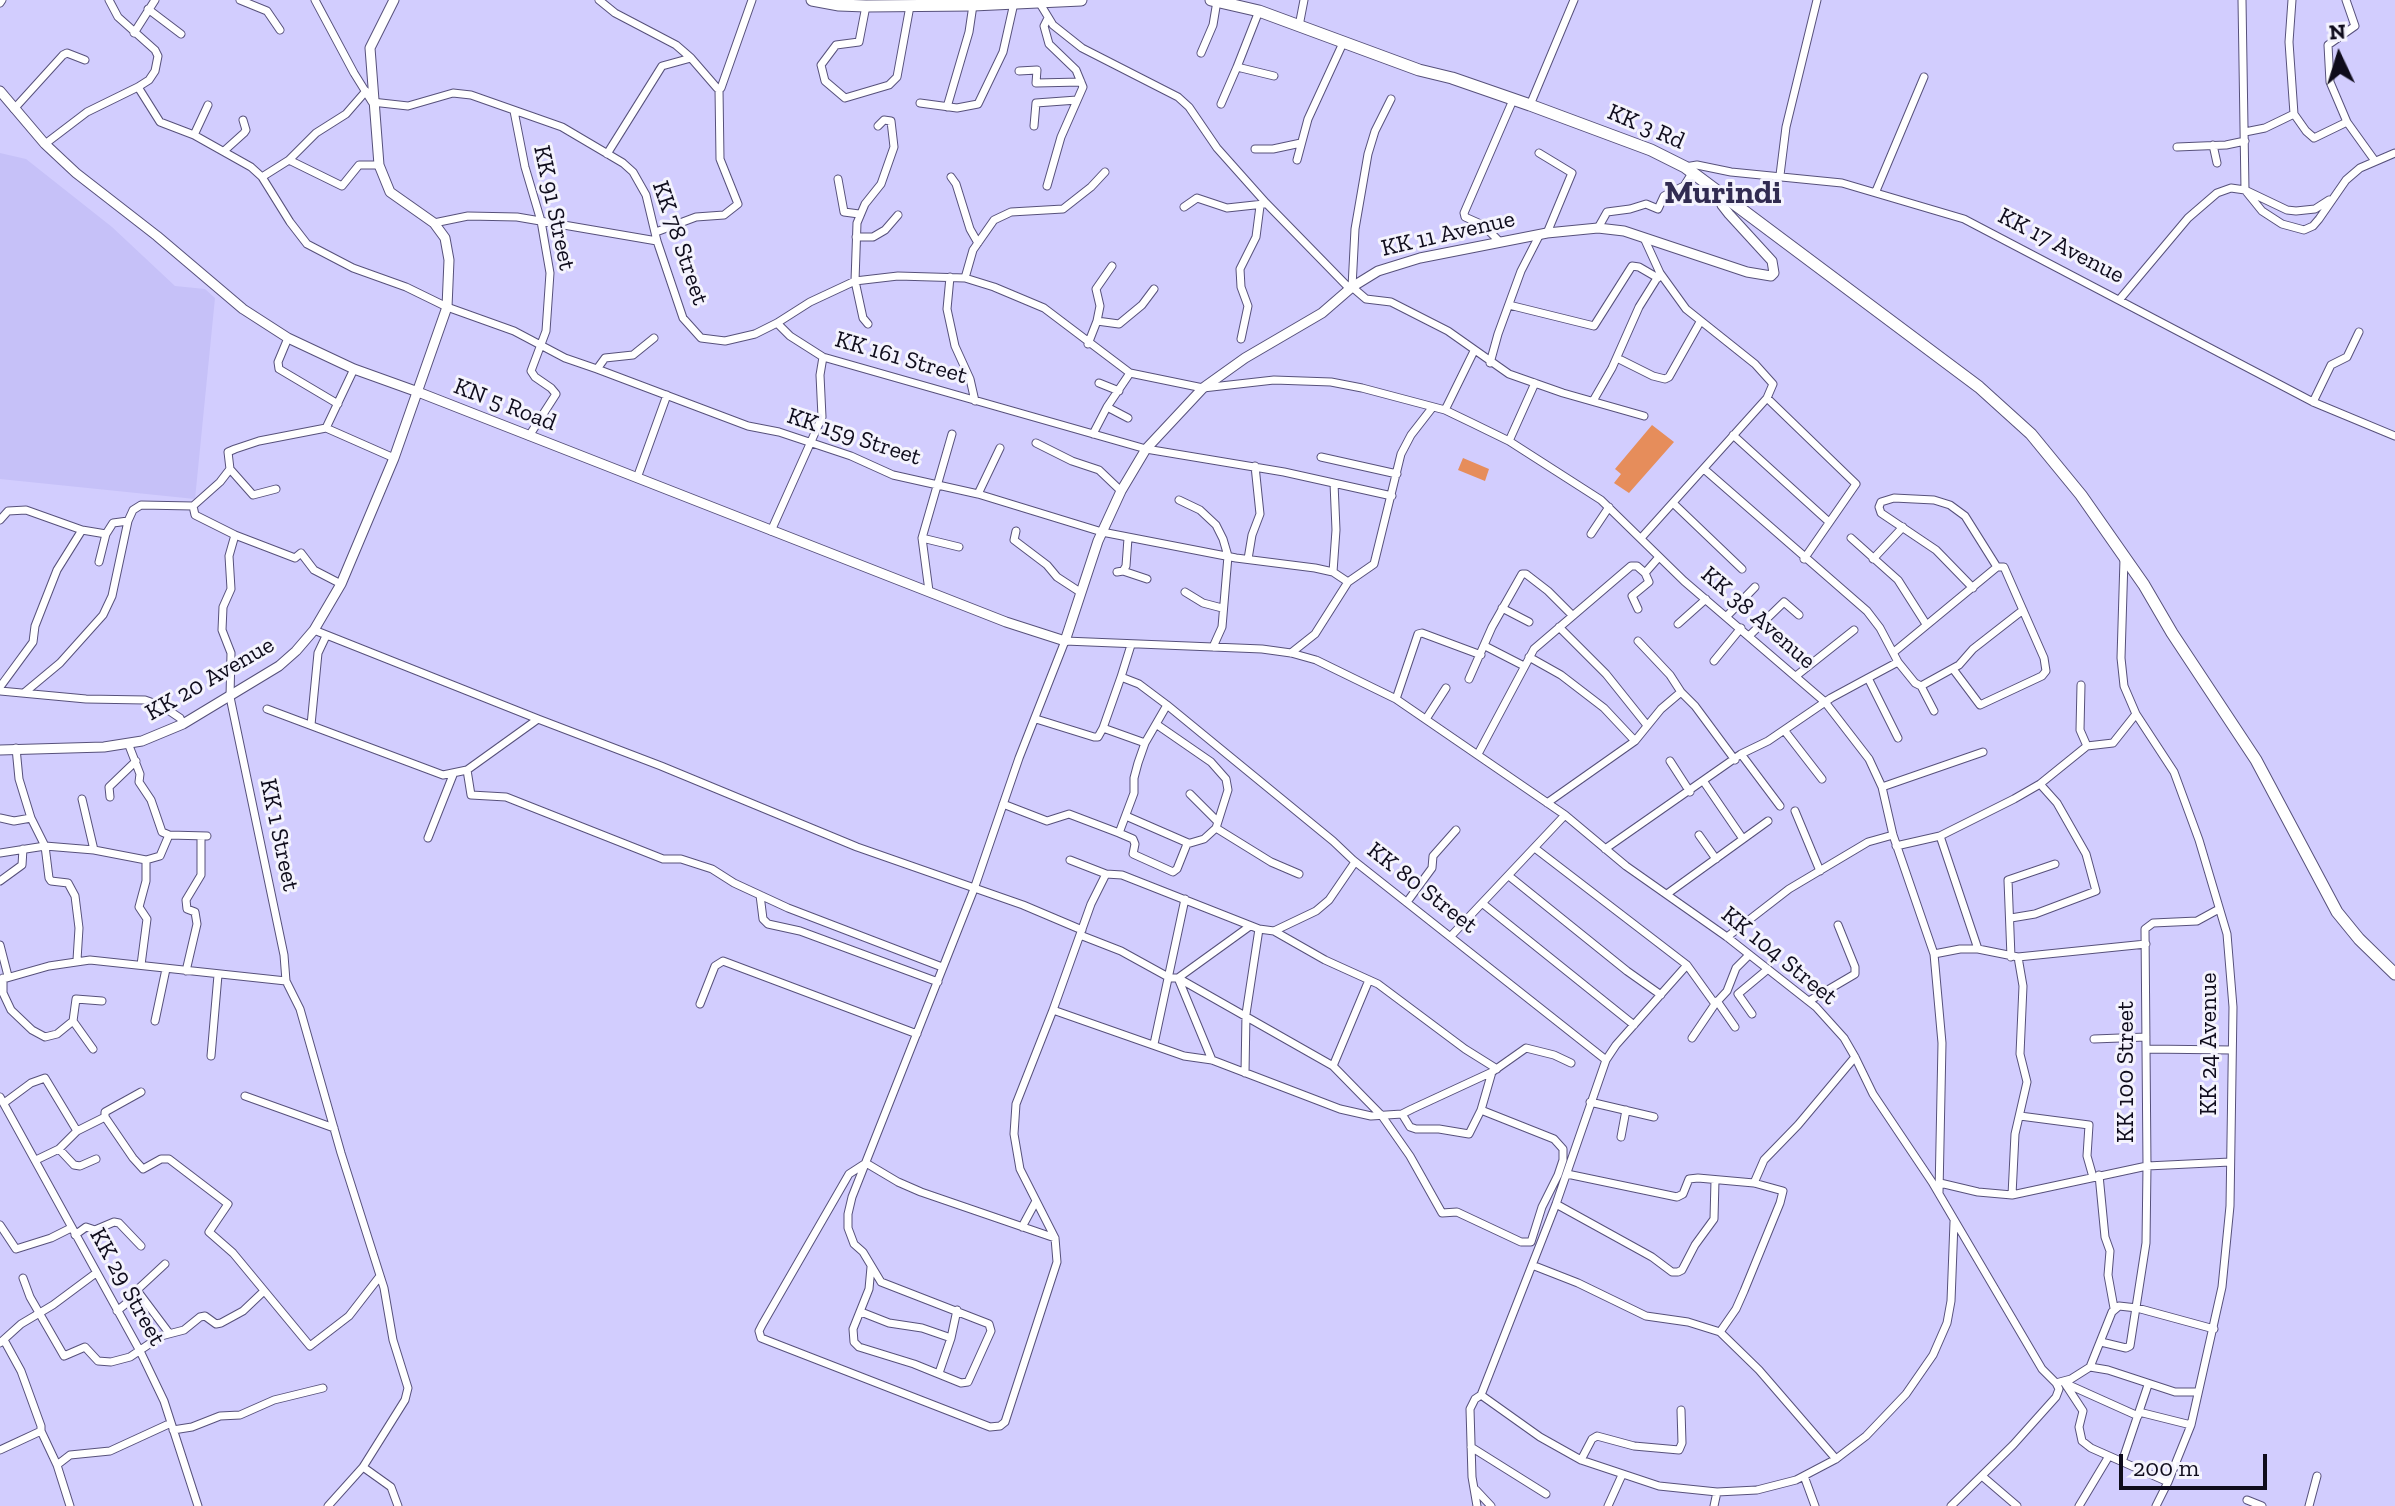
<!DOCTYPE html>
<style>
body{margin:0}
#map{position:relative;width:2395px;height:1506px;overflow:hidden;background:#d2cdfe;font-family:"Zilla Slab",serif}
canvas{display:block}
.north{position:absolute;left:2299px;top:16px;width:80px;height:80px;-webkit-text-stroke:6px #f4f3fd;paint-order:stroke;rotate:356deg;font-size:22px;font-weight:700;line-height:32px;text-align:center;color:#0f0c1c}
.north::after{content:'';display:block;margin:auto;width:28px;height:36px;background:#0f0c1c;clip-path:polygon(50% 0,100% 100%,50% 72%,0 100%)}
.scale{position:absolute;left:2119px;top:1454px;width:148px;height:36px;box-sizing:border-box;border:4px solid #0f0c1c;border-top:0;padding-left:10px;font-size:24px;line-height:28px;white-space:nowrap;color:#0f0c1c;-webkit-text-stroke:6px #f4f3fd;paint-order:stroke}
</style>
<div id="map">
<canvas width="2395" height="1506"></canvas>
<div class="north">N</div>
<div class="scale">200 m</div>
</div>
<script>
const context = document.querySelector('canvas').getContext('2d');
context.lineJoin = 'round';
function fill(path, color) {
  context.fillStyle = color;
  context.fill(path, 'evenodd');
}
function toPath(rows) {
  const path = new Path2D();
  for (const r of rows) {
    path.moveTo(r[0], r[1]);
    for (let i = 2; i < r.length; i += 2) path.lineTo(r[i], r[i + 1]);
  }
  return path;
}
function stroke(path, color, width, dash) {
  context.strokeStyle = color;
  context.lineWidth = width;
  context.lineCap = dash ? 'butt' : 'round';
  context.setLineDash(dash || []);
  context.stroke(path);
}
function drawText(font, color, halo, rows, align = 'center') {
  context.font = font + ' "Zilla Slab",serif';
  context.lineWidth = 6;
  context.setLineDash([]);
  context.textBaseline = 'middle';
  context.strokeStyle = halo;
  context.fillStyle = color;
  for (const [text, x, y, turn = 0] of rows) {
    context.save();
    context.translate(x, y);
    context.rotate((+turn || 0) * Math.PI / 180);
    context.textAlign = isNaN(turn) ? turn : align;
    if (halo) context.strokeText(text, 0, 0);
    context.fillText(text, 0, 0);
    context.restore();
  }
}
const built = toPath([
 [0,153,26,159,112,227,175,286,205,289,215,298,195,499,0,479]
]);
const green = toPath([
 [1652,425,1674,442,1629,493,1614,483,1621,474,1615,469],
 [1463,458,1489,469,1485,481,1458,470]
]);
const minor = toPath([
 [240,0,267,11,280,30],
 [315,0,354,73,372,102,408,106,453,93,471,95,562,127,623,163,633,172,646,195,657,241,683,318,701,338,725,341,755,334,777,323,810,302,855,281,898,276,965,278,994,287,1044,308,1130,373,1203,388,1274,380,1331,382,1362,388,1445,410,1470,422,1509,441,1601,500,1684,581,1825,702,1869,759,1882,787,1893,835,1934,954,1942,1043,1939,1193],
 [599,0,615,13,676,45,691,58],
 [2242,0,2245,190,2287,210,2296,211,2315,209,2329,200],
 [2346,0,2355,26,2328,45,2330,82,2347,122,2375,161],
 [1039,2,1053,25,1082,48,1178,97,1189,107,1217,148,1266,203,1350,289],
 [0,3,2,0],
 [866,6,859,42,836,45,821,65,825,81,845,98,889,85,897,77,910,6],
 [148,9,181,34],
 [1259,11,1237,67,1274,76],
 [1299,26,1304,0],
 [134,33,155,0],
 [1201,53,1213,25,1217,1],
 [1019,71,1037,70,1036,83,1081,82],
 [138,87,160,122,194,135,251,167,262,177,290,222,307,244,353,268,406,287,447,307,514,331,565,358,597,369,605,358,633,355,654,338],
 [1391,99,1375,131,1368,154,1355,229,1352,287,1366,299,1391,302,1448,331,1509,374,1563,393,1644,416],
 [920,103,957,108,978,104,1003,52,1014,3],
 [1221,104,1237,67],
 [1530,105,1574,0],
 [947,107,969,32,973,5],
 [14,109,63,55,67,53,85,60],
 [514,111,525,167,541,221,550,273,546,331,531,371,535,377,551,388,556,394,529,436],
 [2294,114,2306,131,2314,138,2347,122],
 [1034,126,1036,103,1077,100],
 [2245,132,2265,128,2294,114,2289,42,2292,0],
 [194,135,208,105],
 [45,144,87,112,138,87,149,80,155,71,158,56,155,50,118,17,109,0],
 [2213,145,2217,163],
 [2177,147,2226,145,2245,141],
 [1255,149,1273,149,1301,143],
 [224,151,244,133,246,130,243,120],
 [1539,153,1572,173,1547,233],
 [607,154,662,66,691,58,717,88,721,88,752,0],
 [289,160,316,133,346,114,366,91],
 [1297,160,1308,119,1343,43],
 [1685,167,1697,165,1731,172,1842,183,1964,219,2313,402,2395,436],
 [1780,175,1786,127,1817,0],
 [262,177,289,160,342,186,359,165,379,165],
 [951,177,956,184,970,229,978,243],
 [838,179,844,212,859,214],
 [1047,186,1061,137,1083,87,1076,70,1049,44,1044,26,1048,18],
 [1876,191,1924,77],
 [1184,207,1197,198,1227,208,1264,204],
 [434,223,468,216,517,217,657,241],
 [1598,228,1607,212,1630,209,1646,204,1658,209,1664,196,1684,186,1692,173],
 [656,232,696,217,724,215,738,204,720,159,719,89],
 [856,237,873,237,885,230,898,215],
 [1499,241,1483,225,1465,217,1464,213,1513,100],
 [950,277,947,309,955,346,970,379,975,401],
 [965,278,973,250,994,220,1011,212,1063,209,1091,187,1105,172],
 [2120,299,2188,218,2217,193,2231,188,2245,190,2262,211,2282,224,2304,230,2313,226,2319,219,2346,180,2360,168,2395,153],
 [1509,305,1594,326,1632,266,1639,267,1658,278],
 [1097,321,1119,324,1142,305,1154,289],
 [777,323,790,336,823,357,1146,449,1284,472,1392,496],
 [868,324,863,318,855,281,857,223,865,204,881,184,894,147,891,121,884,120,878,126],
 [288,338,278,362,279,369,338,404],
 [1241,339,1248,306,1241,287,1240,269,1256,237,1260,206],
 [1088,344,1097,321,1100,306,1096,289,1112,266],
 [1617,358,1653,376,1665,379,1669,377,1700,322],
 [1490,363,1498,334,1521,271,1540,234],
 [597,369,748,426,779,432,851,456,893,475,978,494,1102,532,1236,558,1315,568,1333,572,1348,582],
 [1099,383,1119,391],
 [1767,398,1856,484,1804,559],
 [1593,401,1612,368,1639,307,1659,275],
 [2313,402,2331,365,2347,357,2359,332],
 [1445,410,1474,351],
 [1128,418,1107,407,1130,373],
 [326,428,354,369],
 [1093,434,1107,407],
 [1733,435,1829,522],
 [1509,441,1535,383],
 [1036,443,1072,461,1099,470,1121,491],
 [1321,457,1397,474],
 [230,469,228,452,235,449,259,441,326,428,394,458],
 [1704,469,1867,611,1880,628,1898,662],
 [637,478,667,395],
 [978,494,1000,448],
 [1179,500,1200,510,1216,525,1223,539,1228,556,1222,627,1213,647],
 [1673,503,1742,569],
 [193,506,195,515,235,535,295,558,301,553,314,570,341,584],
 [0,520,8,511,26,510,82,530,106,534,113,523,128,521,133,510,141,505,193,506,220,482,230,469,253,495,276,489],
 [771,531,822,417,820,375,823,357],
 [1016,531,1014,540,1047,565,1057,577,1080,592],
 [1591,534,1609,507],
 [235,535,229,556,231,589,223,607,222,630,231,653,230,697,284,955,286,981,300,1009,341,1153,384,1288,393,1340,408,1388,405,1400,363,1467],
 [1642,537,1767,398,1773,384,1755,364,1686,309,1660,273,1644,238],
 [922,538,959,547],
 [1851,538,1898,580,1926,624],
 [1248,559,1252,535,1260,514,1255,466],
 [1873,559,1903,527],
 [2124,559,2121,658,2124,686,2136,714,2174,772,2199,840,2227,934,2233,1007,2230,1206,2222,1287,2191,1425,2168,1482,2156,1506],
 [99,562,106,534],
 [1123,571,1147,579],
 [1117,572,1123,571,1126,566,1128,538],
 [1333,572,1336,530,1334,483],
 [1973,588,1936,550,1881,513,1879,507,1881,502,1894,498,1934,500,1950,505,1965,516,1997,567],
 [929,591,922,538,952,434],
 [1185,592,1203,603,1222,608],
 [1502,608,1529,622],
 [1638,609,1632,596,1649,582,1645,573],
 [1727,616,1755,587],
 [1678,624,1706,599],
 [1559,627,1606,674,1646,724],
 [314,630,538,719],
 [1750,635,1784,602,1799,615],
 [1638,641,1670,675,1681,692],
 [1131,645,1121,677,1139,684,1167,705,1333,841,1353,860,1606,1060,1556,1204,1481,1395,1475,1399,1470,1409,1472,1477,1477,1506],
 [1485,646,1524,666],
 [1894,652,1997,567,2004,567,2044,658,2046,671,2042,676,1980,705,1953,669],
 [1291,653,1315,634,1348,582,1374,564,1401,454,1411,435,1432,408],
 [1529,657,1561,675,1604,708,1635,741],
 [1714,661,1741,628],
 [1796,676,1854,630],
 [1121,677,1103,728,1145,743],
 [1868,678,1898,662,1915,683,1921,686,1934,711],
 [1469,679,1492,627,1522,574,1526,574,1548,591,1572,615],
 [2081,685,2080,730,2087,746],
 [1921,686,1959,665,1973,649,2023,610],
 [0,687,33,642,35,626,57,570,82,530],
 [0,691,86,699,145,700,162,706,180,718,183,724],
 [24,693,60,663,103,615,112,596,128,521],
 [1396,699,1418,634,1422,633,1481,655],
 [267,709,443,775,467,770,538,719,661,766,857,847,1023,905,1082,930],
 [1036,719,1094,737,1098,737,1103,728],
 [1426,719,1446,688],
 [1156,724,1211,762,1226,779,1228,790,1216,828],
 [311,725,318,653,326,636],
 [1784,730,1822,779],
 [128,743,140,774,139,782,151,800,162,832,169,835,207,836],
 [2087,746,2113,743,2136,714],
 [16,748,19,779,31,818,45,846,49,878,51,881,68,883,75,896,79,928,77,960],
 [1478,754,1534,649,1631,566,1637,566,1645,573,1659,557],
 [1741,754,1780,806],
 [1670,761,1690,792],
 [467,770,471,795,506,797,663,859,681,859,712,869,734,883,788,908,942,967],
 [1704,782,1743,839],
 [1882,787,1983,752],
 [1190,794,1217,821],
 [110,797,109,787,136,761],
 [82,799,94,850],
 [1547,803,1635,741,1661,709,1681,692,1695,706,1735,760],
 [1003,804,1047,821,1069,814,1119,833,1133,839,1135,844,1133,854,1173,872,1177,869,1187,844,1204,839,1216,828,1271,862,1299,874],
 [1795,811,1820,871],
 [1126,816,1188,843],
 [0,818,14,821,31,818],
 [1119,833,1134,793,1134,778,1138,763,1145,743,1167,705],
 [1699,835,1716,859],
 [1940,836,1978,949],
 [428,838,453,775],
 [1896,846,1940,836,2014,799,2040,784,2087,746],
 [1536,849,1687,965,1616,1045,1606,1060],
 [1605,849,1741,754,1768,741,1831,698,1868,678,1898,738],
 [0,853,45,846,94,850,146,860,146,881,139,907,147,919,141,965],
 [146,860,160,856,169,835],
 [1070,860,1106,874,1122,875,1259,929,1274,931,1316,911,1329,900,1355,862],
 [1106,874,1091,904,1053,1010,1184,1056,1212,1060,1340,1109,1371,1116,1402,1114,1412,1109,1492,1072,1526,1048,1554,1055,1571,1063],
 [1509,876,1627,971,1661,995],
 [0,881,22,865,23,849],
 [1667,894,1768,821],
 [760,895,763,919,768,924,800,931,938,982],
 [1407,902,1432,868,1433,856,1456,830],
 [1482,903,1634,1025],
 [2219,909,2197,921,2153,923,2145,929,2147,1166,2230,1162],
 [2011,918,2035,914,2096,891,2086,854,2057,803,2040,784],
 [1274,931,1325,960,1378,984,1465,1049,1497,1069],
 [1080,935,1121,951,1170,978,1178,978,1333,1066,1382,1116,1410,1156,1442,1213,1457,1212,1521,1242,1531,1242,1542,1207,1558,1175,1563,1160,1563,1149,1554,1139,1481,1110],
 [1451,936,1565,815],
 [1727,937,1789,889,1868,842,1893,835],
 [0,945,8,976],
 [1934,954,1960,949,1978,949,2018,957,2146,944],
 [2011,957,2008,880,2055,864],
 [1687,965,1715,1004],
 [186,971,197,924,195,912,187,909,186,900,201,875,201,836],
 [3,978,3,993,11,1010,32,1030,45,1037,57,1034,73,1021,76,999,102,1001],
 [0,980,49,966,90,960,286,981],
 [1717,1001,1735,1027],
 [1809,1001,1855,974,1855,967,1838,925],
 [700,1004,715,966,723,961,917,1034],
 [1053,1010,1016,1104,1014,1134,1020,1169,1055,1238,1057,1262,1005,1422,1000,1426,990,1427,761,1338,759,1331,762,1325,849,1174,866,1163,898,1182,921,1192,1055,1238],
 [1752,1014,1738,994,1768,969],
 [73,1021,93,1049],
 [155,1021,166,969],
 [1692,1038,1715,1004,1727,991,1736,968,1749,955],
 [2094,1039,2146,1037],
 [1154,1044,1185,899],
 [2146,1049,2232,1050],
 [211,1056,218,975],
 [1212,1060,1178,978,1250,926],
 [1333,1066,1369,980],
 [1245,1073,1246,1014,1259,929],
 [245,1096,334,1128],
 [0,1097,140,1351,164,1401,198,1506],
 [1590,1102,1654,1117],
 [4,1103,31,1083,45,1078,77,1131],
 [1402,1114,1410,1127,1416,1129,1439,1129,1469,1134,1481,1110,1492,1072],
 [2020,1116,2089,1125,2087,1156,2093,1177],
 [105,1117,105,1112,141,1092],
 [1621,1137,1626,1110],
 [59,1149,74,1165,80,1166,96,1159],
 [36,1160,59,1149,77,1131,105,1117,133,1158,143,1169,161,1159,169,1159,228,1204,209,1232,233,1253,310,1346,349,1316,380,1276],
 [1567,1174,1677,1197,1683,1194,1689,1179,1698,1178,1754,1183,1783,1191,1780,1203,1744,1291,1736,1309,1720,1332],
 [2099,1175,2105,1237,2110,1251,2108,1275,2114,1308],
 [1754,1183,1764,1160,1798,1125,1855,1057],
 [1940,1183,1978,1192,2012,1195,2147,1166,2146,1243,2130,1346,2126,1348,2101,1342],
 [2012,1195,2015,1134,2027,1082,2020,1054,2023,986,2018,957],
 [1556,1204,1652,1257,1672,1272,1678,1272,1682,1270,1695,1245,1714,1219,1715,1180],
 [0,1225,16,1249,51,1238,71,1228],
 [1022,1227,1036,1201],
 [75,1235,86,1227,95,1230,114,1222,119,1223,141,1246],
 [1532,1265,1578,1283,1646,1316,1688,1322,1720,1332,1759,1370,1836,1459],
 [871,1267,869,1289,853,1329,854,1342,859,1347,914,1364,961,1383,968,1382,991,1331,989,1324,881,1282,863,1252,854,1244,848,1228,848,1214,852,1197,974,889,1019,758,1065,641,1262,649,1291,653,1316,660,1396,699,1565,815,1626,866,1727,937,1816,1007,1844,1038,1855,1057,1873,1094,1932,1182,2042,1369,2056,1383],
 [23,1278,30,1297,64,1356,85,1347,98,1361,111,1362,130,1357,161,1336,184,1330,200,1317,205,1316,216,1324,221,1323,243,1311,264,1291],
 [139,1293,137,1290,165,1264],
 [117,1311,139,1293,169,1333],
 [861,1312,889,1323,922,1328,951,1338],
 [4,1340,21,1371,41,1426,41,1431],
 [0,1343,21,1324,53,1305,96,1273],
 [2090,1367,2108,1370,2175,1392,2198,1392],
 [939,1373,951,1338,957,1310],
 [2064,1382,2083,1411,2079,1427,2082,1441,2091,1448,2168,1482],
 [2056,1383,2071,1379,2090,1367,2112,1312,2119,1306,2137,1308,2214,1329],
 [2069,1385,2138,1416],
 [1481,1395,1540,1437,1581,1460,1659,1486,1717,1492,1757,1490,1796,1480,1836,1459,1866,1436,1906,1394,1933,1355,1947,1323,1951,1301,1954,1222],
 [2139,1412,2191,1425],
 [173,1430,192,1427,220,1416,240,1415,274,1400,323,1388],
 [1471,1447,1546,1494],
 [0,1450,41,1431,57,1465,70,1506],
 [1581,1460,1592,1439,1597,1436,1634,1446,1679,1450,1682,1443,1681,1410],
 [2122,1462,2148,1385],
 [57,1465,70,1455,110,1451,171,1423],
 [1804,1476,1815,1506],
 [1982,1476,2017,1506],
 [1476,1490,1491,1506],
 [2247,1500,2262,1506],
 [328,1506,363,1467,391,1487,398,1506],
 [1608,1506,1622,1475],
 [1714,1506,1717,1492],
 [1951,1506,2013,1445,2056,1397,2059,1389,2056,1383],
 [2079,1506,2109,1456],
 [2309,1506,2317,1476]
]);
const major = toPath([
 [0,91,45,144,76,173,157,236,243,309,288,338,354,369,418,392,1006,622,1065,641,1098,541,1121,491,1146,449,1203,388,1245,358,1322,313,1352,287,1378,271,1420,258,1547,233,1598,228,1624,231,1747,272,1771,276,1774,273,1772,261,1729,214,1722,205,1719,192],
 [0,750,104,747,142,741,183,724,279,666,296,651,314,630,341,584,394,458,447,307,449,260,445,238,434,223,390,192,379,165,370,48,394,0]
]);
const highway = toPath([
 [812,0,839,5,866,6,973,5,1081,0],
 [1211,0,1259,11,1419,70,1452,78,1530,105,1651,150,1685,167,1979,387,2031,434,2081,495,2144,585,2172,633,2256,760,2337,912,2359,939,2395,974]
]);
const streetNames = [
 ["KK 3 Rd",1646,127,23],
 ["KK 91 Street",554,208,78],
 ["KK 11 Avenue",1448,234,-13],
 ["KK 78 Street",680,243,71],
 ["KK 17 Avenue",2061,246,27],
 ["KK 161 Street",901,358,16],
 ["KN 5 Road",505,405,21],
 ["KK 159 Street",854,437,18],
 ["KK 38 Avenue",1758,618,41],
 ["KK 20 Avenue",210,679,-30],
 ["KK 1 Street",279,835,78],
 ["KK 80 Street",1422,888,38],
 ["KK 104 Street",1779,956,39],
 ["KK 24 Avenue",2209,1044,-90],
 ["KK 100 Street",2126,1072,-90],
 ["KK 29 Street",127,1287,61]
];
const districtNames = [
 ["Murindi",1723,194]
];
fill(built, '#c6c1f8');
fill(green, '#e68d5b');
stroke(minor, '#57517b', 9);
stroke(major, '#57517b', 11);
stroke(highway, '#57517b', 13);
stroke(minor, '#fff', 7);
stroke(major, '#fff', 9);
stroke(highway, '#fff', 11);
drawText('24px', '#0f0c1c', '#f4f3fd', streetNames);
drawText('bold 32px', '#312b51', '#f4f3fd', districtNames);
</script>
